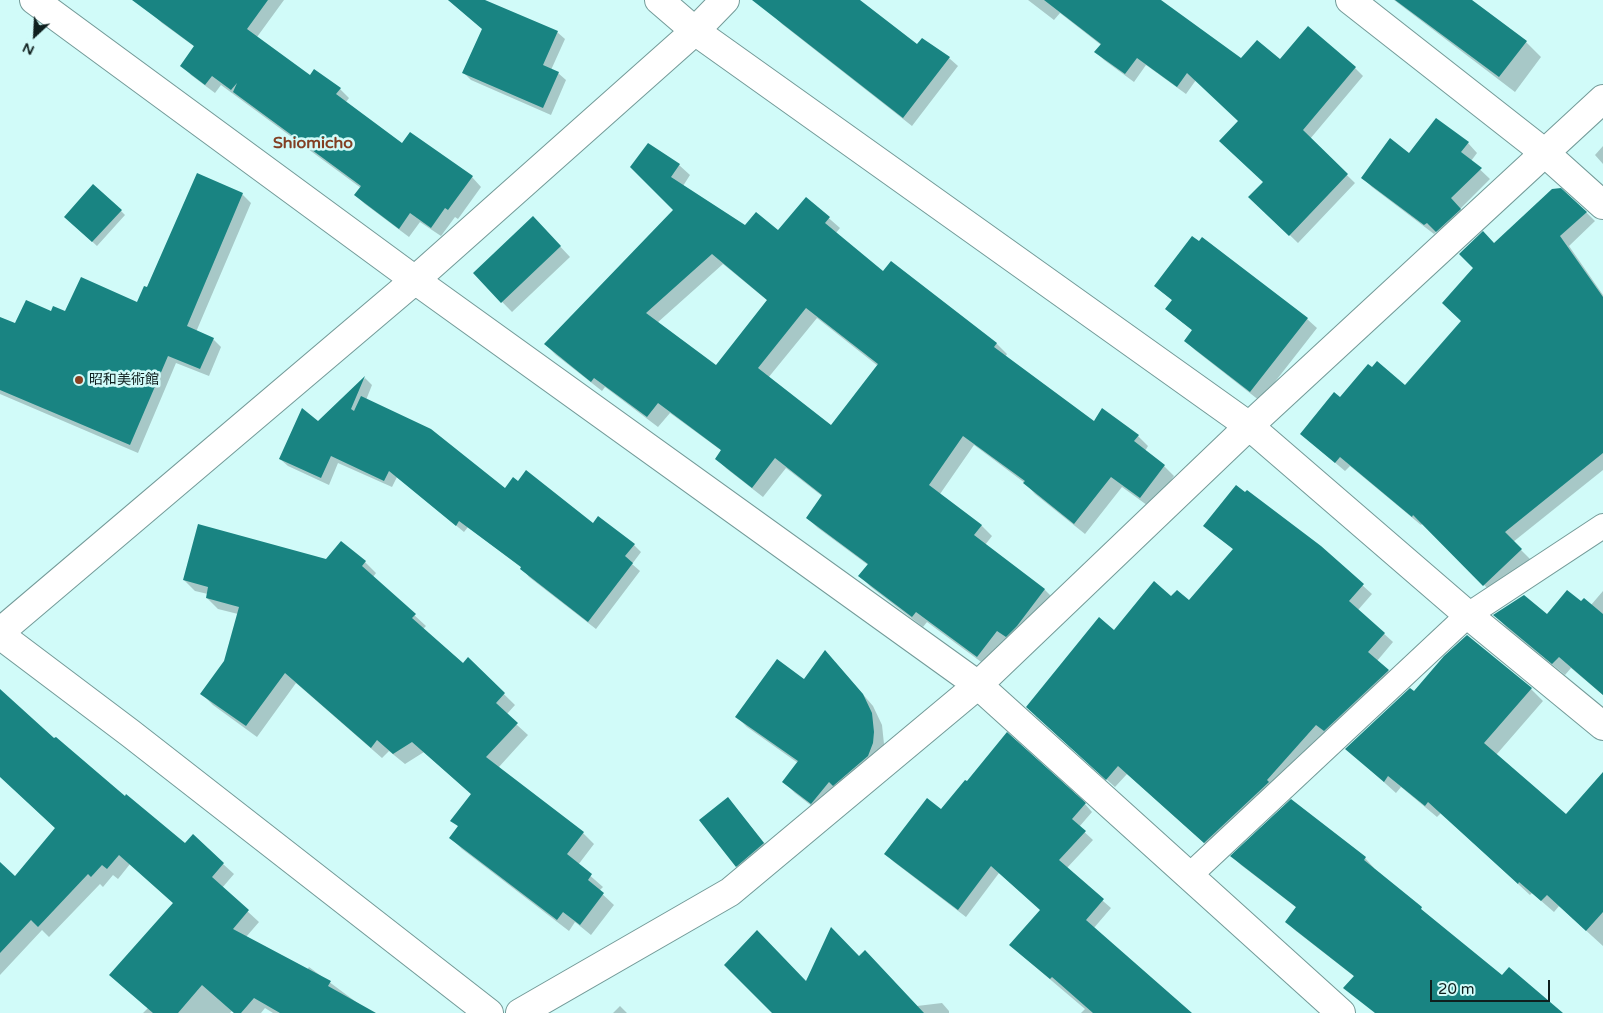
<!DOCTYPE html>
<meta charset="utf-8">
<style>
body{margin:0}
#map{position:relative;width:1603px;height:1013px;overflow:hidden;background:#d1fbf9;font-family:"Varela Round",sans-serif}
canvas{display:block}
.north{position:absolute;left:10px;top:10px;width:50px;height:50px;-webkit-text-stroke:4px #d1fbf9;paint-order:stroke;rotate:205deg;font-size:14px;font-weight:700;line-height:20px;text-align:center;color:#0f1f1e}
.north::after{content:'';display:block;margin:auto;width:18px;height:22px;background:#0f1f1e;clip-path:polygon(50% 0,100% 100%,50% 72%,0 100%)}
.scale{position:absolute;left:1430px;top:980px;width:120px;height:22px;box-sizing:border-box;border:2px solid #0f1f1e;border-top:0;padding-left:6px;font-size:15px;line-height:18px;white-space:nowrap;color:#0f1f1e;-webkit-text-stroke:4px #d1fbf9;paint-order:stroke}
</style>
<div id="map">
<canvas width="1603" height="1013"></canvas>
<div class="north">N</div>
<div class="scale">20 m</div>
</div>
<script>
const context = document.querySelector('canvas').getContext('2d');
context.lineJoin = 'round';
function fill(path, color) {
  context.fillStyle = color;
  context.fill(path, 'evenodd');
}
function toPath(rows) {
  const path = new Path2D();
  for (const r of rows) {
    path.moveTo(r[0], r[1]);
    for (let i = 2; i < r.length; i += 2) path.lineTo(r[i], r[i + 1]);
  }
  return path;
}
function stroke(path, color, width, dash) {
  context.strokeStyle = color;
  context.lineWidth = width;
  context.lineCap = dash ? 'butt' : 'round';
  context.setLineDash(dash || []);
  context.stroke(path);
}
function drawText(font, color, halo, rows, align = 'center') {
  context.font = font + ' "Varela Round","Noto Sans JP",sans-serif';
  context.lineWidth = 5;
  context.setLineDash([]);
  context.textBaseline = 'middle';
  context.strokeStyle = halo;
  context.fillStyle = color;
  for (const [text, x, y, turn = 0] of rows) {
    context.save();
    context.translate(x, y);
    context.rotate((+turn || 0) * Math.PI / 180);
    context.textAlign = isNaN(turn) ? turn : align;
    if (halo) context.strokeText(text, 0, 0);
    context.fillText(text, 0, 0);
    context.restore();
  }
}
const shadow = toPath([
 [162,0,284,0,257,37,310,77,340,89,349,98,346,102,402,145,472,177,481,187,458,219,455,217,441,236,420,222,409,237,365,204,355,195,361,188,221,85,215,93,191,75,182,65,195,47,162,23,152,14],
 [448,0,482,0,557,32,565,39,551,70,558,73,566,80,551,115,471,80,464,73,483,29],
 [777,0,858,0,918,46,949,58,958,66,912,126,782,24,774,16],
 [1028,0,1159,0,1241,60,1280,60,1355,68,1363,76,1310,139,1355,183,1298,243,1250,197,1264,182,1239,121,1196,80,1186,94,1146,65,1134,82,1104,60,1096,52,1101,45,1060,13,1054,20],
 [1394,0,1469,0,1526,42,1541,57,1515,92],
 [1468,143,1477,153,1471,161,1490,179,1460,209,1470,219,1447,241,1437,231,1434,234,1372,187,1363,178,1410,154],
 [648,145,679,165,690,175,683,186,745,227,778,232,807,199,840,228,835,234,883,273,996,343,1007,354,1005,357,1094,422,1138,436,1148,446,1145,451,1164,466,1174,476,1151,508,1122,487,1085,534,1035,494,1025,483,974,445,940,494,981,525,992,536,985,545,1045,590,1055,600,988,667,927,622,923,627,871,587,860,576,868,565,818,528,807,518,822,496,786,468,763,497,727,469,716,458,722,451,670,413,658,427,605,387,602,391,556,355,545,344,674,210],
 [723,264,768,301,717,367,657,323],
 [817,318,878,366,831,427,768,378],
 [1603,146,1603,164,1595,155],
 [198,174,242,194,251,203,196,332,213,339,221,347,209,376,176,363,138,453,0,394,0,319,16,325,52,313,66,313,138,304,147,288],
 [121,211,125,215,97,246,70,221],
 [1586,212,1595,221,1569,246,1603,295,1603,470,1513,542,1530,559,1493,594,1423,523,1421,525,1350,466,1345,471,1301,434,1340,399,1406,386,1463,321,1494,245],
 [542,227,570,257,512,312,474,273],
 [1203,238,1307,319,1317,328,1260,401,1195,350,1186,341,1193,331,1166,309,1173,301,1155,286],
 [365,378,372,385,366,400,505,489,593,525,634,545,641,552,632,564,640,571,596,629,529,577,522,568,468,527,464,532,397,477,392,487,338,463,329,485,288,466,280,459],
 [1205,526,1320,547,1372,594,1358,610,1393,642,1377,661,1397,679,1213,851,1127,774,1115,787,1036,716,1114,631,1172,598,1189,602,1234,550],
 [327,561,365,562,376,573,373,577,426,626,423,629,464,664,468,659,515,705,506,715,528,735,498,768,583,833,594,844,578,865,603,887,599,891,614,905,591,935,575,922,569,931,462,849,451,838,459,827,452,821,472,795,424,752,405,764,389,751,382,758,296,683,257,737,213,705,202,694,225,661,238,614,218,609,207,598,208,594,195,591,184,580],
 [1603,591,1603,695,1571,668,1565,675,1506,627,1495,615,1547,616,1581,603,1591,605],
 [835,662,873,706,882,725,884,744,883,755,822,814,795,793,784,782,798,763,747,727,737,717,805,681],
 [1531,689,1543,701,1496,755,1566,816,1603,802,1603,946,1559,906,1554,912,1532,893,1530,895,1441,813,1437,817,1401,787,1396,793,1347,749,1415,693],
 [0,705,55,740,185,845,223,864,234,874,222,888,259,922,246,937,307,970,309,967,371,1013,273,1013,265,1008,261,1013,234,1013,232,1011,230,1013,143,1013,148,1008,111,975,174,904,130,864,118,879,113,875,103,887,100,884,49,937,42,930,0,975,0,864,15,878,56,829,0,776],
 [728,799,771,851,744,874,737,866],
 [1085,804,1092,812,1079,827,1093,840,1066,869,1111,908,1093,929,1175,1013,1081,1013,1085,1009,1019,953,1041,910,999,873,966,917,894,862,886,854,941,811],
 [1232,856,1365,858,1374,868,1373,869,1502,977,1556,1013,1378,1013,1355,977,1296,931,1287,922,1297,908,1241,865],
 [859,958,917,1006,942,1003,949,1011,949,1013,774,1013,806,983],
 [620,1006,627,1013,613,1013]
]);
const building = toPath([
 [132,0,268,0,247,29,310,75,314,69,341,88,336,94,402,143,410,132,473,176,448,210,445,208,431,228,410,213,399,229,354,195,361,186,233,92,237,83,231,90,212,76,205,85,180,66,194,46],
 [448,0,485,0,558,31,543,65,559,72,543,108,462,73,482,29],
 [752,0,860,0,917,44,922,38,950,57,903,118],
 [1044,0,1161,0,1241,58,1257,40,1280,59,1308,26,1356,67,1303,130,1348,174,1289,236,1248,197,1263,182,1219,141,1238,121,1187,73,1177,87,1137,58,1125,74,1094,52,1101,44],
 [1395,0,1472,0,1527,41,1499,77],
 [1436,118,1469,142,1461,152,1482,168,1451,198,1461,209,1436,232,1427,223,1424,225,1361,178,1390,138,1409,153],
 [648,143,680,164,671,177,745,225,756,212,778,230,806,197,830,217,825,223,883,271,891,261,997,343,994,347,1094,421,1102,408,1139,435,1134,441,1165,465,1140,498,1111,477,1074,524,1023,483,1025,481,963,436,929,485,982,525,974,535,1045,589,1017,626,1006,637,997,631,977,657,916,612,912,617,858,576,868,564,806,518,822,495,775,458,752,488,715,459,721,450,658,403,647,417,594,378,591,382,544,344,673,210,630,167],
 [712,254,767,300,716,365,646,313],
 [806,308,878,364,831,425,758,368],
 [197,173,243,193,187,326,214,338,200,369,168,356,130,445,0,390,0,317,15,323,26,300,51,311,53,306,65,311,81,277,137,302,144,286,147,287],
 [93,184,122,210,92,242,64,217],
 [1561,188,1587,212,1560,236,1603,297,1603,453,1505,532,1522,549,1483,586,1413,515,1412,517,1340,457,1335,463,1300,434,1334,392,1340,397,1368,364,1372,367,1377,361,1405,385,1461,321,1442,303,1473,268,1459,254,1483,231,1494,243,1552,189],
 [533,216,561,246,501,303,473,273],
 [1192,236,1199,241,1202,237,1308,318,1250,392,1184,341,1192,330,1165,309,1172,300,1154,286],
 [365,376,351,409,354,411,361,396,431,429,505,488,513,477,518,481,526,470,593,523,598,516,635,544,625,556,633,563,588,622,520,569,521,567,459,521,456,526,389,471,384,481,331,456,321,478,279,459,302,408,318,421],
 [1236,485,1245,492,1247,490,1321,546,1364,584,1349,601,1385,633,1368,652,1389,670,1324,731,1316,725,1267,780,1269,782,1204,843,1118,766,1106,780,1026,707,1099,617,1114,630,1154,581,1171,596,1177,590,1189,600,1233,549,1203,526],
 [198,524,326,559,341,541,366,561,362,566,416,614,412,618,463,663,468,657,505,693,496,703,518,723,486,757,584,832,567,854,592,874,588,880,604,893,580,925,563,912,557,920,449,838,458,826,450,821,471,794,412,742,393,754,377,740,371,748,285,673,246,726,200,694,224,661,239,607,206,598,208,587,183,580],
 [1567,590,1581,601,1584,598,1603,614,1603,695,1559,657,1552,664,1493,615,1524,595,1547,614],
 [1467,635,1532,688,1484,743,1566,814,1603,772,1603,912,1586,931,1547,895,1541,901,1519,882,1518,884,1428,802,1425,806,1388,776,1384,782,1345,749,1410,688,1414,691,1444,656],
 [825,650,863,694,872,713,874,732,873,743,868,756,833,786,829,782,811,804,782,782,798,761,735,717,777,659,804,679],
 [0,689,54,738,56,737,125,796,126,794,185,843,193,834,224,863,212,877,249,910,233,929,331,981,328,986,376,1013,280,1013,254,998,241,1013,234,1013,202,985,178,1013,153,1013,109,975,173,903,119,855,107,869,102,865,91,877,88,874,38,927,31,920,0,953,0,862,15,876,55,828,0,777],
 [1007,732,1086,803,1072,819,1086,831,1059,860,1104,899,1086,920,1192,1013,1093,1013,1052,977,1050,979,1009,945,1040,910,991,866,958,910,884,854,927,798,941,809,965,780,967,781],
 [728,797,764,843,736,867,699,820],
 [1291,799,1366,857,1364,860,1422,907,1421,909,1502,975,1509,967,1563,1013,1375,1013,1343,988,1354,976,1285,922,1296,907,1230,856],
 [831,927,859,956,865,950,924,1013,772,1013,724,965,757,930,806,981]
]);
const lane = toPath([
 [1189,876,1468,615,1603,526]
]);
const street = toPath([
 [34,0,415,280,978,685,1341,1013],
 [659,0,695,31,1249,426,1468,615,1603,726],
 [1350,0,1545,153,1603,205],
 [0,632,415,280,695,31,725,0],
 [0,635,130,733,489,1013],
 [520,1013,730,892,978,685,1249,426,1603,99]
]);
const markers = [
 [79,380,5,"#894122"]
];
const poiNames = [
 ["昭和美術館",89,380]
];
const quarterNames = [
 ["Shiomicho",313,144]
];
fill(shadow, '#0003');
fill(building, '#198482');
stroke(lane, '#739a98', 26);
stroke(street, '#739a98', 30);
stroke(lane, '#fff', 24);
stroke(street, '#fff', 28);
for (const [x, y, r, color] of markers) {
  const dot = new Path2D();
  dot.arc(x, y, r, 0, 2 * Math.PI);
  context.fillStyle = color;
  context.fill(dot);
  stroke(dot, '#d1fbf9', 2);
}
drawText('14px', '#0f1f1e', '#d1fbf9', poiNames, 'left');
drawText('bold 16px', '#823f23', '#d1fbf9', quarterNames);
</script>
